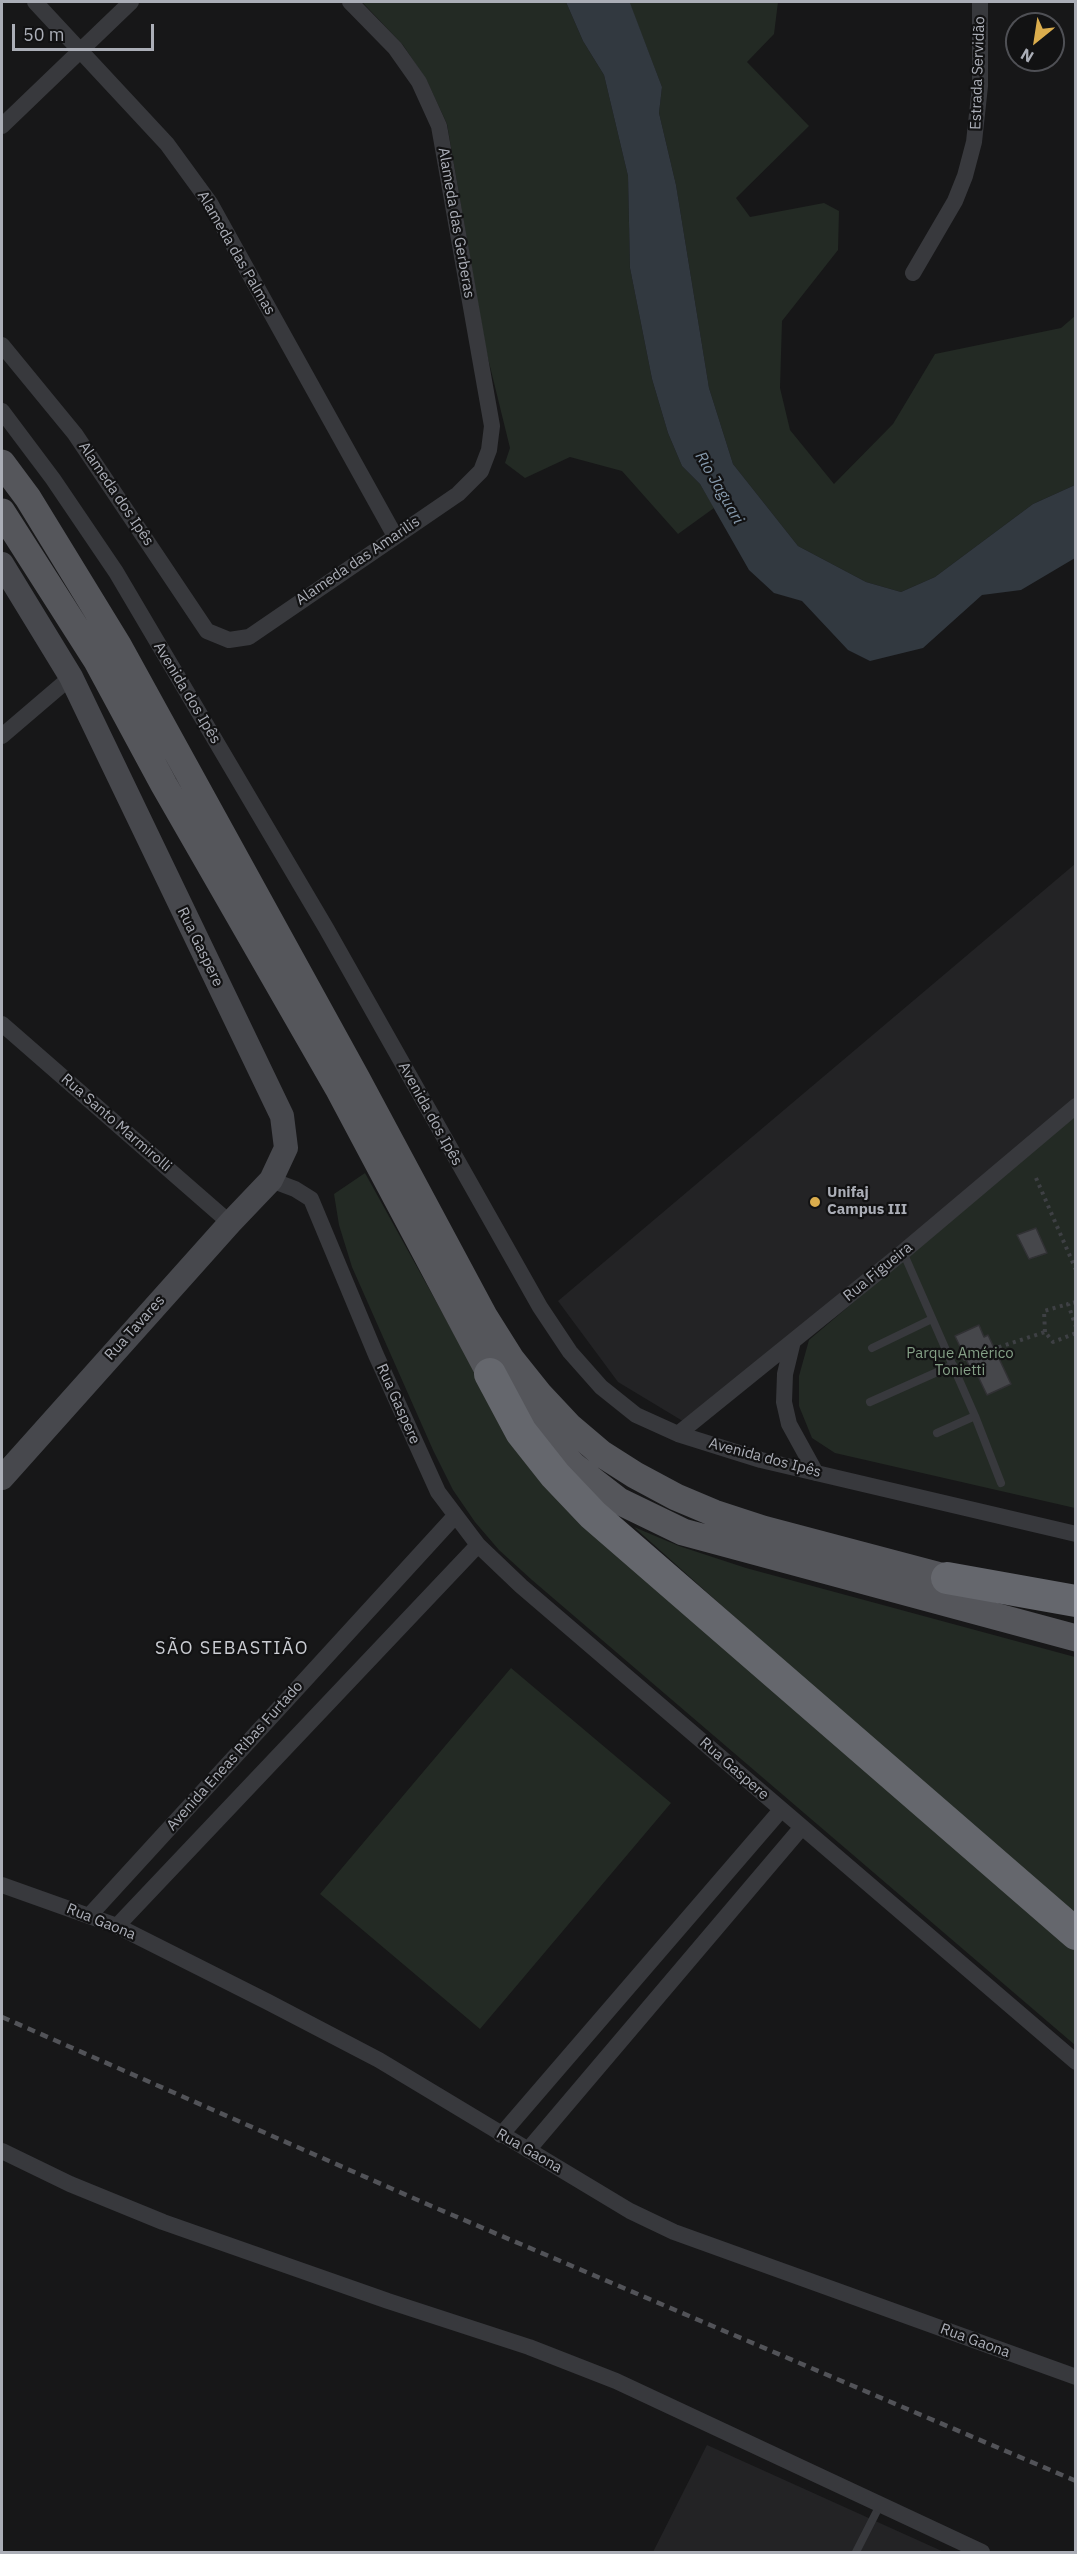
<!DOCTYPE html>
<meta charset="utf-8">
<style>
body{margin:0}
#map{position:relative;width:1077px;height:2554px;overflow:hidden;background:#171718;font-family:"IBM Plex Sans",sans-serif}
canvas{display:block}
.frame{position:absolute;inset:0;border:3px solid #abaeb7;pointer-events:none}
.north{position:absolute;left:1005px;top:12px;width:60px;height:60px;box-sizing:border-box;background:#121213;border:2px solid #4f5055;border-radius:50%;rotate:210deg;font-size:16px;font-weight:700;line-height:24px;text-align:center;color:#abaeb7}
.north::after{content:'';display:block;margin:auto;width:21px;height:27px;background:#dbad4d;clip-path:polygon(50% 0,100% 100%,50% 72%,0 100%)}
.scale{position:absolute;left:12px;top:24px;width:142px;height:27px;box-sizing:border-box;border:3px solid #abaeb7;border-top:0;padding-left:8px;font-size:18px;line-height:21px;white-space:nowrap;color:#abaeb7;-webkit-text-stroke:4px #121213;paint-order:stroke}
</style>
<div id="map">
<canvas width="1077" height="2554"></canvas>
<div class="frame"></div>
<div class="north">N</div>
<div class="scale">50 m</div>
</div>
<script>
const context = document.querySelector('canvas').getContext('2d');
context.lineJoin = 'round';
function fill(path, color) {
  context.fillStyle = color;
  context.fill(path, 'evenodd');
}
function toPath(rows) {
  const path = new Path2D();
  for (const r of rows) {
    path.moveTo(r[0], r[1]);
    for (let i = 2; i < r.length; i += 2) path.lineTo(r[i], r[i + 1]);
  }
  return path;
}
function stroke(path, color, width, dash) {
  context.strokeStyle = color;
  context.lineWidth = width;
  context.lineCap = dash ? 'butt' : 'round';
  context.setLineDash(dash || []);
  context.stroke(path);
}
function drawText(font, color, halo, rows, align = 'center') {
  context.font = font + ' "IBM Plex Sans",sans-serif';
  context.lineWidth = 4.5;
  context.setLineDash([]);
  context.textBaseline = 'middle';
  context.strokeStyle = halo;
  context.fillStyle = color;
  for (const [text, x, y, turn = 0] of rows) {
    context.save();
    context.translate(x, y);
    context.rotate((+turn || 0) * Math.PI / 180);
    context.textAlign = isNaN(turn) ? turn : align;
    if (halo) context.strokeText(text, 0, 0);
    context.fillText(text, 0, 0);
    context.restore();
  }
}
const built = toPath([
 [1075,864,1075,1104,686,1423,618,1382,558,1301],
 [707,2445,944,2552,653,2552]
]);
const green = toPath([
 [362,2,566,2,583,41,604,75,628,176,630,268,652,379,668,433,682,466,700,484,714,508,678,534,622,471,570,457,525,478,505,463,510,448,486,350,447,124,427,81,403,45],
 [629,2,778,2,774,34,747,62,809,126,736,198,750,217,824,203,839,211,838,250,782,321,780,388,790,430,834,484,893,424,935,354,1061,328,1075,316,1075,485,1033,504,935,577,901,592,866,582,798,546,733,464,709,388,676,185,659,113,662,87],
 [1075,1114,1075,1508,835,1453,812,1438,799,1406,799,1376,809,1340],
 [365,1173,520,1453,609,1548,1075,1949,1075,2045,532,1580,499,1550,475,1522,453,1490,433,1450,352,1267,339,1225,334,1194],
 [634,1527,679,1546,746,1568,1075,1657,1075,1922],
 [511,1668,671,1803,480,2029,320,1894]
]);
const water = toPath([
 [566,2,630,3,662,87,659,113,676,185,709,388,733,464,798,546,866,582,901,592,935,577,1033,504,1075,485,1075,558,1021,590,982,595,923,648,870,661,848,650,802,601,774,593,749,570,700,484,682,466,668,433,652,379,630,268,628,176,604,75,583,41]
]);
const building = toPath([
 [1036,1228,1047,1253,1029,1259,1017,1235,1036,1228],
 [979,1325,984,1337,988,1335,1011,1384,987,1395,975,1370,972,1372,955,1336,979,1325]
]);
const path = toPath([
 [1036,1178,1076,1270],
 [1076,1302,1068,1304,1076,1327],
 [1045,1332,1044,1311,1068,1304],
 [963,1359,1045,1332,1053,1342,1076,1333]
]);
const lane = toPath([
 [903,1252,975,1416,937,1433],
 [872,1348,932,1319],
 [870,1402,953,1365],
 [975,1416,1001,1483],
 [856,2552,880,2505]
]);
const street = toPath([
 [35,2,167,144,210,203,395,536],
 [2,126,131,2],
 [913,273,955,201,965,176,974,142,980,86,980,2],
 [2,345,75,434,207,631,229,640,249,637,458,494,481,471,489,450,492,426,439,126,419,82,395,48,350,2],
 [2,411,53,479,116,572,326,928,540,1307,570,1352,601,1387,636,1415,678,1434,761,1460,1076,1534],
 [2,736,71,677],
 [2,1024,230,1223],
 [271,1180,295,1189,311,1199,376,1355,438,1492,478,1545,521,1586,1076,2062],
 [793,1341,785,1374,784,1402,789,1424,816,1473],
 [678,1434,903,1252,1076,1106],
 [2,1885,117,1926,268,2002,379,2060,630,2211,674,2232,1076,2377],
 [89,1916,455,1516],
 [117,1926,478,1545],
 [501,2135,781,1810],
 [528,2150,802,1827],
 [2,2151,70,2184,163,2222,388,2301,529,2347,616,2381,982,2552]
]);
const secondary = toPath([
 [2,564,71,677,282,1116,286,1148,271,1180,230,1223,2,1478]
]);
const primary = toPath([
 [2,463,28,498,118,645,357,1079,484,1316,511,1359,539,1394,569,1426,602,1454,635,1475,676,1497,714,1513,763,1529,967,1583],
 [2,512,97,661,164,785,338,1088,490,1374,539,1433,575,1467,619,1501,683,1532,1076,1638]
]);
const highway = toPath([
 [490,1374,521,1432,555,1475,593,1515,1076,1934],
 [947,1578,1076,1601]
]);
const rail = toPath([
 [2,2017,429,2205,1076,2481]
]);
const markers = [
 [815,1202,6,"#dbad4d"]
];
const streetNames = [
 ["Estrada Servidão",978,73,-88],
 ["Alameda das Gerberas",456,223,80],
 ["Alameda das Palmas",236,253,60],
 ["Alameda dos Ipês",116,494,56],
 ["Alameda das Amarilis",358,561,-34],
 ["Avenida dos Ipês",187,693,59],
 ["Rua Gaspere",200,947,64],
 ["Avenida dos Ipês",430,1114,61],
 ["Rua Santo Marmirolli",116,1123,41],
 ["Rua Figueira",878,1272,-39],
 ["Rua Tavares",135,1328,-48],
 ["Rua Gaspere",398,1404,66],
 ["Avenida dos Ipês",765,1458,15],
 ["Avenida Eneas Ribas Furtado",235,1756,-48],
 ["Rua Gaspere",734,1769,41],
 ["Rua Gaona",101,1922,22],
 ["Rua Gaona",529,2151,30],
 ["Rua Gaona",975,2341,20]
];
const poiNames = [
 ["Unifaj",827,1193],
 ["Campus III",827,1210]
];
const parkNames = [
 ["Parque Américo",960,1354],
 ["Tonietti",960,1371]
];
const waterNames = [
 ["Rio Jaguari",719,488,60]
];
const quarterNames = [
 ["SÃO SEBASTIÃO",232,1649]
];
fill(built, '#232325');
fill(green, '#232a24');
fill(water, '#323940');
fill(building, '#46474b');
stroke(building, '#313134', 1.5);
stroke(path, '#3e4044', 4, [3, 4.5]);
stroke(lane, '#38393d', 8);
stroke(street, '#38393d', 16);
stroke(secondary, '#47484d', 24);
stroke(primary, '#55565b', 27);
stroke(highway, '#65676d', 32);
stroke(rail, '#525358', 4.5, [8, 6]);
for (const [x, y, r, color] of markers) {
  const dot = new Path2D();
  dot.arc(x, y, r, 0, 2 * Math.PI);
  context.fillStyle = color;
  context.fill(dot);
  stroke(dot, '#121213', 2);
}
drawText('15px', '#abaeb7', '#121213', streetNames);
drawText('bold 15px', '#abaeb7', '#121213', poiNames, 'left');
drawText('15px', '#849f86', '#121213', parkNames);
drawText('italic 16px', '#869aad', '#121213', waterNames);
context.letterSpacing = '1.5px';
drawText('18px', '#cbcdd3', '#121213', quarterNames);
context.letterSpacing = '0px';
</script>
